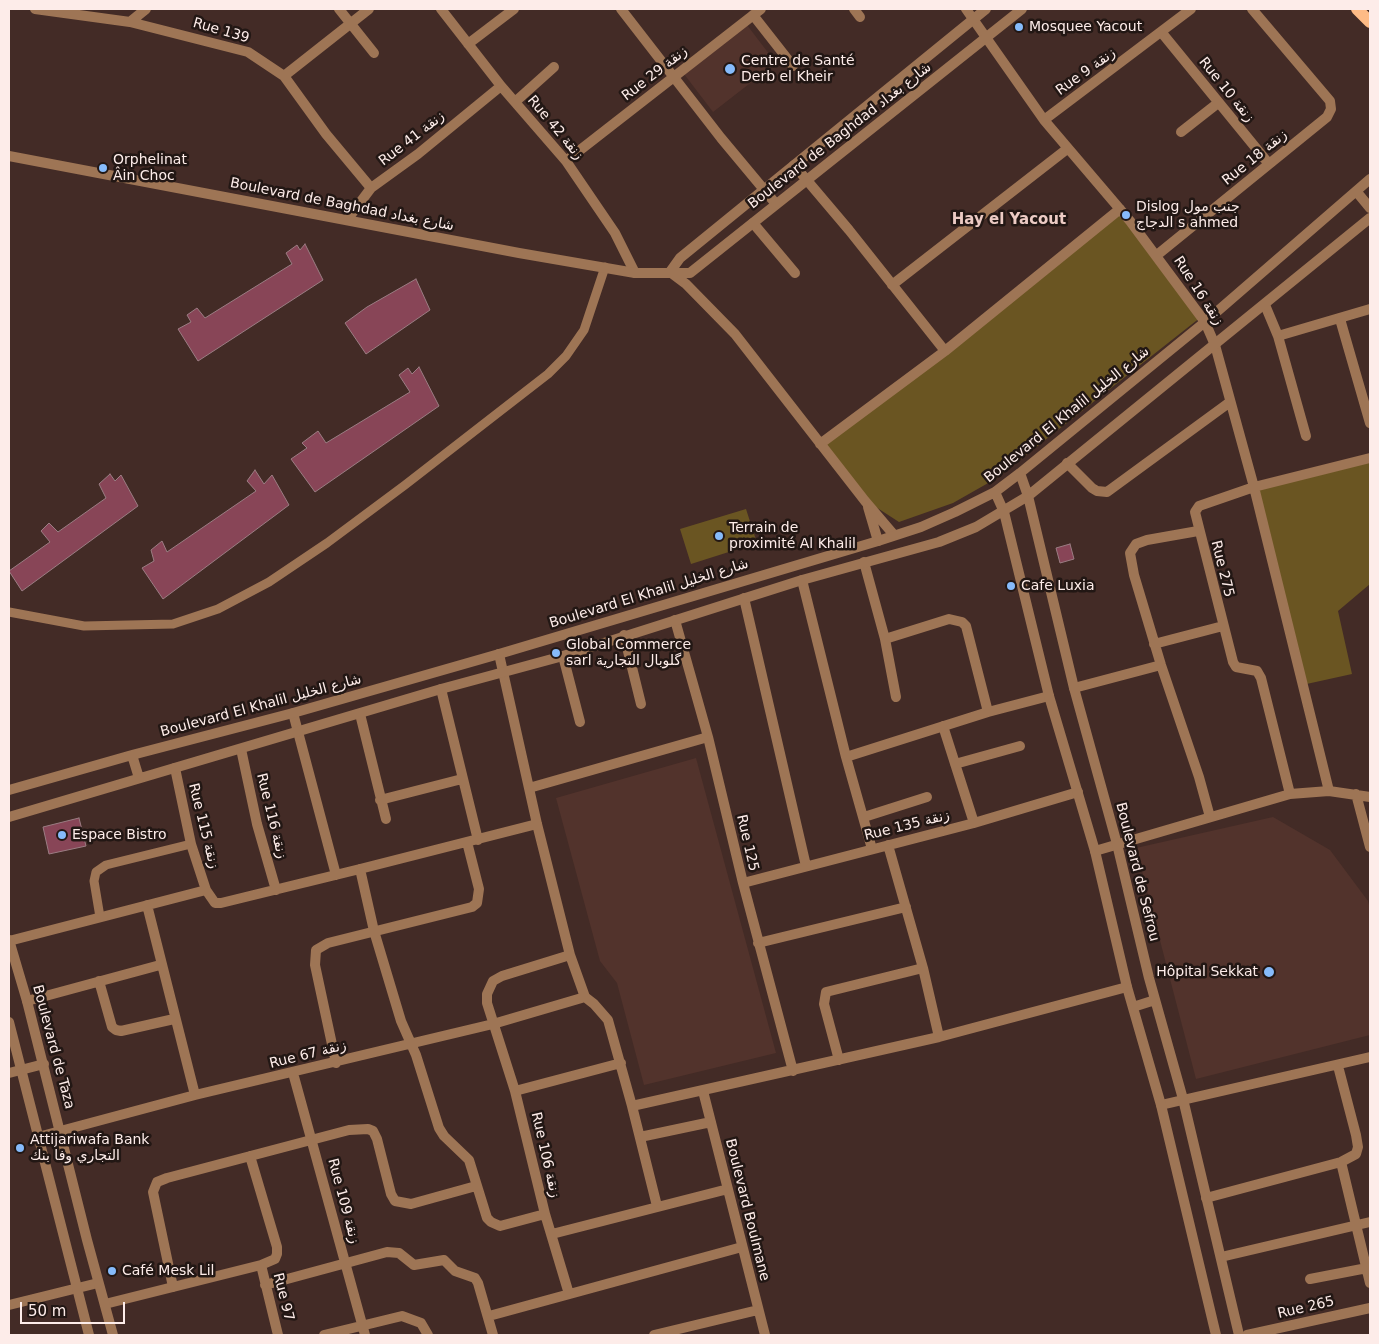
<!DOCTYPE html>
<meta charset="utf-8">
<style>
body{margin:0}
#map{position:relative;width:1379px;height:1344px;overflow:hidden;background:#432b26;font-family:"DejaVu Sans",sans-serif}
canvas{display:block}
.frame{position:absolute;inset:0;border:10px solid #fdece9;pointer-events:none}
.scale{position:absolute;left:20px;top:1302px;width:105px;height:22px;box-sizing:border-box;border:2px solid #fdece9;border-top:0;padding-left:6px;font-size:15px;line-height:18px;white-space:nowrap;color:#fdece9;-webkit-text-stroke:4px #221714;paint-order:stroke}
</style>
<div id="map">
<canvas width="1379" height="1344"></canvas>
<div class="frame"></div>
<div class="scale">50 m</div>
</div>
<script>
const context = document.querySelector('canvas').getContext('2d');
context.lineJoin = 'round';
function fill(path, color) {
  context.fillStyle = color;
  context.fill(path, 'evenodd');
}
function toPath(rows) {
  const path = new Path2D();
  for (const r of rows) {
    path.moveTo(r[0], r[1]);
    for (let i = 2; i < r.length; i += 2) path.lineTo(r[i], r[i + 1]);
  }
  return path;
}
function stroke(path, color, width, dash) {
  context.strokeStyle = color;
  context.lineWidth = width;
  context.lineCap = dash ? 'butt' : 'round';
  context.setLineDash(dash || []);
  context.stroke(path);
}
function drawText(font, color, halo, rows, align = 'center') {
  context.font = font + ' "DejaVu Sans",Vazirmatn,sans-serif';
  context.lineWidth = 5;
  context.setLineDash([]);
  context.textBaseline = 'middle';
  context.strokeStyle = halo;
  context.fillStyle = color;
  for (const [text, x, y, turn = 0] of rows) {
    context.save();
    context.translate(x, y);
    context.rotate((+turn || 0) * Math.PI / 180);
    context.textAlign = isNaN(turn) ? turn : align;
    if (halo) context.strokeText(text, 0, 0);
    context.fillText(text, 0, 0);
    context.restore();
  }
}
const built = toPath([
 [747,25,776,63,713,112,684,74],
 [696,758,776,1053,644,1085,617,983,600,961,556,798],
 [1273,817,1330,850,1368,901,1370,909,1370,1035,1196,1079,1136,848]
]);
const green = toPath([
 [1122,212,1201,317,997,478,953,503,899,522,865,500,823,445],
 [1370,458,1370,584,1338,611,1352,674,1302,685,1254,487],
 [746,509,757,543,691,564,680,529]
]);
const building = toPath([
 [305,244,323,280,198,361,178,329,191,322,187,315,197,308,205,318,292,264,286,253,297,245,300,250,305,244],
 [416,279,430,310,366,354,345,323,367,307,416,279],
 [419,367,439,406,315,492,291,459,307,448,302,443,318,431,326,443,410,392,399,375,408,368,412,374,419,367],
 [255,470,264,484,272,475,289,505,163,599,142,568,154,561,151,550,162,541,167,552,256,491,247,481,255,470],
 [110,474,115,481,121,475,138,506,22,591,9,571,50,542,41,531,49,523,58,532,106,498,99,484,110,474],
 [1070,544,1074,559,1060,563,1056,548,1070,544],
 [79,818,86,846,49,854,43,827,79,818]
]);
const service = toPath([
 [9,612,84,626,173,624,218,609,269,582,327,543,405,485,548,374,566,356,584,330,605,267],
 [100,917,94,881,96,872,106,865,191,844]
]);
const minor = toPath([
 [35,9,130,22,248,52,284,76,326,134,371,188],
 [339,9,374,53],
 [441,9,501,86,566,161,615,233,635,273],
 [621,9,721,138,776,204],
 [854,9,860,17],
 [966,9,1044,120,1130,221,1205,322,1215,345,1254,487,1329,791],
 [753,15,793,66],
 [130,22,146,9],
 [1162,33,1269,164],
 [468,44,514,9],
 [284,76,369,9],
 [515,102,554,67],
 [1044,120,1191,9],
 [1181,132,1218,103],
 [566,161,761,9],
 [794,165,849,230,945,351],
 [347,220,371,188,418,154,501,86],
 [753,223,795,273],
 [1157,255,1327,117,1331,109,1330,101,1252,9],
 [670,272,686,284,735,334,865,501,894,535],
 [892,285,1067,149],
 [1265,305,1278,336,1370,309],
 [1340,319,1370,423],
 [1278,336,1306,436],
 [820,444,945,351,1120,209],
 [1067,463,1092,488,1097,491,1107,492,1230,402],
 [868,507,878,541],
 [1198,531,1147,540,1136,544,1130,553,1134,575,1161,665,1199,777,1210,817],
 [864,562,885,639,896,697],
 [802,580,846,757,872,849],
 [744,598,806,866],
 [675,620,708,737,743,883,793,1071],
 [624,635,641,704],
 [885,639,949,619,962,622,966,626,988,712],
 [1154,644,1223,626],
 [499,654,537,824,570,955,585,997,594,1004,608,1020,632,1106,657,1206],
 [563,656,580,722],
 [1074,688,1161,665],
 [441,689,478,840],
 [293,713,336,875],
 [360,714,386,819],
 [943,726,974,823],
 [241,749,257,824,276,890],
 [846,757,988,712,1049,696],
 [955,764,1020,746],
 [175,768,191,844,206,890,215,903,221,903,360,869,537,824],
 [529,788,708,737],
 [1290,794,1261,678,1257,671,1236,667,1233,662,1195,512,1199,506,1254,487,1370,458],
 [1356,794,1370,847],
 [380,800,462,779],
 [864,817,927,797],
 [888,845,923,968,939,1037],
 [1095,851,1290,794,1329,791,1370,797],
 [360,869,374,931,401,1021,416,1055,439,1128,444,1136,469,1160,487,1218,491,1222,500,1226,545,1214],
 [743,883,974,823,1078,792],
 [147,905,195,1095],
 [9,941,206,890],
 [758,943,906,907],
 [99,981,112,1027,116,1030,121,1031,174,1019],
 [27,1001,160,965],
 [839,1060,824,1004,826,992,923,968],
 [336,1063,315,965,316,950,328,943,472,907,477,903,479,889,467,842],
 [9,1073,44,1064],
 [293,1073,365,1335],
 [515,1091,621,1063],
 [703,1091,765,1335],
 [1161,1105,1370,1057],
 [632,1106,939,1037,1127,987],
 [38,1137,195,1095,493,1024,585,997],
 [640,1137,711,1122],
 [1341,1162,1370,1283],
 [1206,1198,1341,1162,1356,1154,1358,1147,1356,1135,1338,1066],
 [552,1234,728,1189],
 [1221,1257,1370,1222],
 [261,1265,278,1335],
 [1310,1279,1367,1268],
 [265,1285,387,1252,399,1253,414,1265,444,1260,455,1271,475,1278,478,1283,493,1335],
 [173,1287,153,1192,157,1182,167,1178,349,1130,368,1129,373,1131,377,1139,391,1194,395,1201,411,1204,476,1186],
 [569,1294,545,1214,515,1091,487,1003,487,994,493,981,502,976,570,955],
 [105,1304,261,1265,275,1259,277,1254,277,1247,250,1156],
 [9,1305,98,1283],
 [489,1316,742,1247],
 [324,1335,402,1316,421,1323,428,1335],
 [654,1335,758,1310],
 [1247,1335,1370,1308]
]);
const tertiary = toPath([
 [9,156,519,253,635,273,690,273,1022,9],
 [1356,191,1370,208],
 [670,272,680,258,986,9],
 [1020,473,1028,496,1074,688,1117,844,1149,978,1183,1099,1239,1335],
 [995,492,1004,512,1049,696,1095,851,1127,987,1161,1105,1216,1335],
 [132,755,139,778],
 [9,790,132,755,293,713,499,654,878,541,921,527,955,512,995,492,1020,473,1205,322,1370,179],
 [9,817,441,689,563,656,802,580,939,542,976,527,1028,496,1370,218],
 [9,940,27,1001,87,1240,113,1335],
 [1133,1007,1155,1000],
 [9,1022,89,1335]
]);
const primary = toPath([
 [1357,9,1370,22]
]);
const markers = [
 [1019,27,5,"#86bbfb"],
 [730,69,6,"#86bbfb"],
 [103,168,5,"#86bbfb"],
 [1126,215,5,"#86bbfb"],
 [719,536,5,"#86bbfb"],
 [1011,586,5,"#86bbfb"],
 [556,653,5,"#86bbfb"],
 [62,835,5,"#86bbfb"],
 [1269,972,6,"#86bbfb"],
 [20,1148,5,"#86bbfb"],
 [112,1271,5,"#86bbfb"]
];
const poiNames = [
 ["Mosquee Yacout",1029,27],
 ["Centre de Santé",741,61],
 ["Derb el Kheir",741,77],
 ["Orphelinat",113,160],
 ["Âin Choc",113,176],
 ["Dislog جنب مول",1136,207],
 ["الدجاج s ahmed",1136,223],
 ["Terrain de",729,528],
 ["proximité Al Khalil",729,544],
 ["Cafe Luxia",1021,586],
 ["Global Commerce",566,645],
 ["sarl گلوبال التجارية",566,661],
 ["Espace Bistro",72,835],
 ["Hôpital Sekkat",1258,972,"right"],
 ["Attijariwafa Bank",30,1140],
 ["التجاري وفا بنك",30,1156],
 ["Café Mesk Lil",122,1271]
];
const streetNames = [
 ["Rue 139",221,31,16],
 ["Rue 9 زنقة",1086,72,-36],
 ["Rue 29 زنقة",655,74,-38],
 ["Rue 10 زنقة",1226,90,51],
 ["Rue 42 زنقة",555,128,50],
 ["Boulevard de Baghdad شارع بغداد",840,136,-38],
 ["Rue 41 زنقة",412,139,-38],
 ["Rue 18 زنقة",1255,158,-39],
 ["Boulevard de Baghdad شارع بغداد",342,205,11],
 ["Rue 16 زنقة",1198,291,57],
 ["Boulevard El Khalil شارع الخليل",1067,415,-39],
 ["Rue 275",1222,569,76],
 ["Boulevard El Khalil شارع الخليل",649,594,-17],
 ["Boulevard El Khalil شارع الخليل",261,706,-15],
 ["Rue 116 زنقة",271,816,76],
 ["Rue 115 زنقة",203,826,76],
 ["Rue 135 زنقة",907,826,-14],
 ["Rue 125",747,843,77],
 ["Boulevard de Sefrou",1137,872,76],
 ["Boulevard de Taza",53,1047,75],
 ["Rue 67 زنقة",308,1055,-14],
 ["Rue 106 زنقة",545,1155,77],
 ["Rue 109 زنقة",343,1201,75],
 ["Boulevard Boulmane",747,1210,76],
 ["Rue 97",283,1297,76],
 ["Rue 265",1306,1308,-13]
];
const neighbourhoodNames = [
 ["Hay el Yacout",1009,220]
];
fill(built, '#52332c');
fill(green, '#6a5522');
fill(building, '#884557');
stroke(building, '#9b7d83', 1);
stroke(service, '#9e7555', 9);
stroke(minor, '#9e7555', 10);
stroke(tertiary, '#9e7555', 10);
stroke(primary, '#febb86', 12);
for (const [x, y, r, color] of markers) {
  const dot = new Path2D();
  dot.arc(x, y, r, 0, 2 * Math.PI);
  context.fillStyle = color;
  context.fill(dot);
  stroke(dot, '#221714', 2);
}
drawText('14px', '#fdece9', '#221714', poiNames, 'left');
drawText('14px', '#fdece9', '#221714', streetNames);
drawText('bold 15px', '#eccbc4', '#221714', neighbourhoodNames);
</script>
